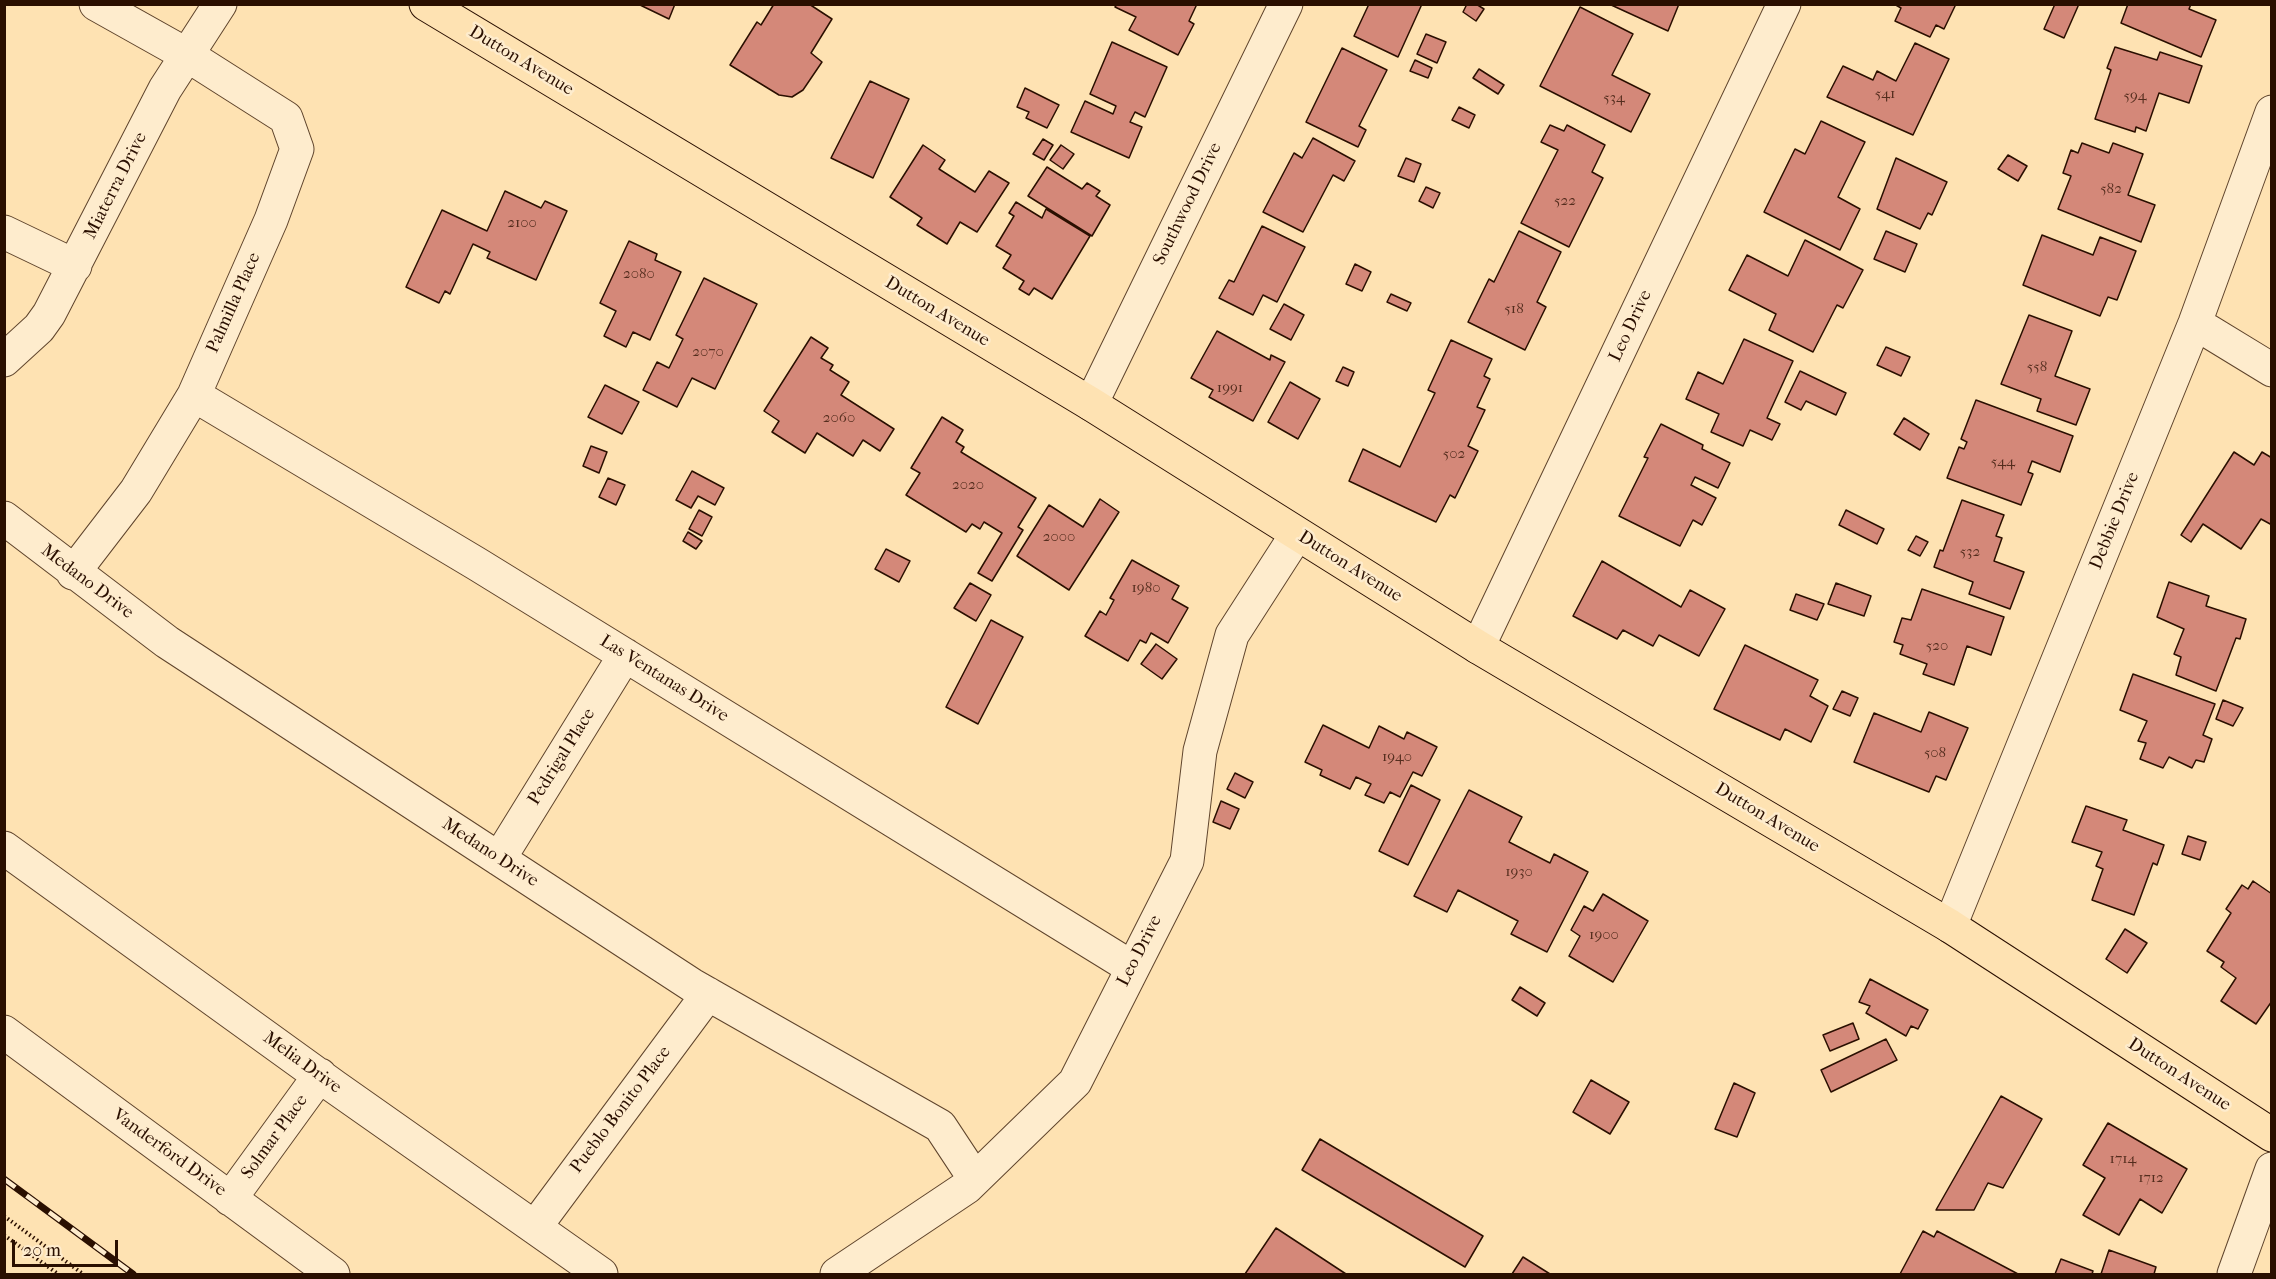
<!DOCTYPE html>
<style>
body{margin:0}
#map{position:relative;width:2276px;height:1279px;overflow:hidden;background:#fee2b2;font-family:"IM FELL French Canon",serif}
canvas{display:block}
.frame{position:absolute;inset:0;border:6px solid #2a0f00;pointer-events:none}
.scale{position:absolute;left:12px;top:1240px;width:106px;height:27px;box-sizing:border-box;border:3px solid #2a0f00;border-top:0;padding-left:8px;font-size:18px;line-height:21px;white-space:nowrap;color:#2a0f00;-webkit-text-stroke:4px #feeccd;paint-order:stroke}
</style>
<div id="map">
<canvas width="2276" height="1279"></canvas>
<div class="frame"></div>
<div class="scale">20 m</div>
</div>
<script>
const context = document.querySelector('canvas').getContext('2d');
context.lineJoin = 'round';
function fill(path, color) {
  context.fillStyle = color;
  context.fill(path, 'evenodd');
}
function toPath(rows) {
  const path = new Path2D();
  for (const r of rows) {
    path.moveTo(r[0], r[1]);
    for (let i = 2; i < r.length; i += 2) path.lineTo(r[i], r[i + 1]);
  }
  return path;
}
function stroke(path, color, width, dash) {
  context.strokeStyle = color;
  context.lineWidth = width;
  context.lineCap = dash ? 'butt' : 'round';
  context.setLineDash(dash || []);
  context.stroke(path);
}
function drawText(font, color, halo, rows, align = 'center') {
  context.font = font + ' "IM FELL French Canon",serif';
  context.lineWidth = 5;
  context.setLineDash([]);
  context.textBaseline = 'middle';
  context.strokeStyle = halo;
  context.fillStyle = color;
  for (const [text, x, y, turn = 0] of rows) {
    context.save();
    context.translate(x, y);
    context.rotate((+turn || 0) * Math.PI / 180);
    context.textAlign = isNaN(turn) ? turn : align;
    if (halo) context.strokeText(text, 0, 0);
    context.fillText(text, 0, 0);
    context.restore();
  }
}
const building = toPath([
 [638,4,675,4,669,19,638,4],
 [774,4,809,4,832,19,811,53,822,62,803,90,792,97,779,95,730,65,757,22,761,25,774,4],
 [1117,4,1197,4,1189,21,1194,24,1178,55,1129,30,1136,17,1115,7,1117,4],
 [1369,4,1422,4,1398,57,1354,36,1369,4],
 [1467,4,1476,4,1484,9,1476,21,1463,12,1467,4],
 [1609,4,1679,4,1668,31,1609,4],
 [1894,4,1956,4,1944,29,1936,25,1930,37,1895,21,1901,8,1894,4],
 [2055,4,2079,4,2064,38,2044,29,2055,4],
 [2128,4,2191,4,2189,9,2216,20,2201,57,2121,23,2128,4],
 [1580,7,1633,34,1612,75,1650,94,1631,132,1540,86,1580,7],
 [1426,34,1446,42,1437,63,1417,54,1426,34],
 [1112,42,1167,67,1145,117,1135,112,1130,122,1142,127,1129,158,1071,132,1085,101,1113,114,1116,106,1090,94,1112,42],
 [1915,43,1949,59,1913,135,1827,97,1843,66,1873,80,1877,71,1896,81,1915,43],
 [2115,47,2157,60,2160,52,2202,66,2189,103,2159,93,2146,131,2136,127,2135,132,2095,119,2111,70,2107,68,2115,47],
 [1342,48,1387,70,1359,126,1366,130,1358,147,1306,122,1342,48],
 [1415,60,1432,68,1428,78,1410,71,1415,60],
 [1479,69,1504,85,1498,94,1473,78,1479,69],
 [870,81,909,99,873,178,831,158,870,81],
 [1025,88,1059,105,1047,128,1026,118,1029,112,1017,107,1025,88],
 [1459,107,1475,115,1469,128,1452,120,1459,107],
 [1821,121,1865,142,1838,197,1860,209,1840,250,1764,212,1795,149,1805,154,1821,121],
 [1550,125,1564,131,1567,125,1605,145,1592,172,1603,178,1569,247,1521,223,1558,150,1541,142,1550,125],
 [1313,138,1355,161,1344,181,1333,175,1303,232,1263,212,1294,153,1302,158,1313,138],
 [1043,139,1053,145,1044,160,1033,154,1043,139],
 [2082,143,2109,153,2113,143,2143,154,2128,195,2155,205,2141,242,2058,209,2071,176,2063,173,2071,150,2078,153,2082,143],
 [923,145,945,160,939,169,975,192,989,171,1009,183,977,232,960,222,947,244,917,225,922,218,890,197,923,145],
 [1061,145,1074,154,1063,169,1050,160,1061,145],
 [2008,155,2027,166,2018,181,1998,169,2008,155],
 [1406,158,1421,164,1414,182,1398,176,1406,158],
 [1896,158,1947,182,1932,215,1928,213,1920,229,1877,209,1896,158],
 [1047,167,1082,189,1087,183,1100,191,1096,196,1110,205,1092,236,1028,196,1047,167],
 [1426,187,1440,193,1433,208,1419,201,1426,187],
 [505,191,541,208,545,201,567,211,536,280,487,258,490,252,473,244,450,294,445,291,439,303,406,287,442,210,487,231,505,191],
 [1016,202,1042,218,1046,209,1090,236,1052,299,1034,288,1029,295,1019,289,1024,281,1003,268,1011,255,996,246,1014,216,1009,213,1016,202],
 [1262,226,1305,247,1277,302,1263,295,1253,315,1219,298,1229,280,1234,282,1262,226],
 [1519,231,1561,252,1537,302,1546,307,1525,350,1468,322,1489,279,1494,282,1519,231],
 [1886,231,1917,244,1905,272,1874,259,1886,231],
 [2042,235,2093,255,2100,237,2136,251,2117,300,2108,297,2100,316,2023,285,2042,235],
 [1805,240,1863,270,1843,308,1837,305,1813,352,1769,330,1776,314,1729,290,1747,255,1788,276,1805,240],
 [629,241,657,254,655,260,681,272,650,340,633,332,626,347,604,336,616,311,600,303,629,241],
 [1355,264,1371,272,1362,291,1346,284,1355,264],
 [704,278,757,304,715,389,692,378,677,407,643,390,657,362,669,368,683,339,676,335,704,278],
 [1391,294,1411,303,1407,311,1387,302,1391,294],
 [1284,304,1304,315,1291,340,1270,329,1284,304],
 [2029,315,2072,331,2055,376,2090,389,2076,425,2037,411,2041,399,2001,384,2029,315],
 [1217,331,1270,360,1271,355,1285,362,1253,421,1209,397,1213,390,1191,378,1217,331],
 [811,337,828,348,821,358,833,365,830,370,849,382,841,395,894,429,880,451,863,440,853,456,817,433,805,453,772,432,779,421,764,411,811,337],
 [1744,339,1793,361,1767,418,1780,424,1772,440,1750,430,1743,446,1711,432,1719,414,1686,399,1698,372,1723,384,1744,339],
 [1451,340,1492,359,1484,376,1490,379,1477,407,1485,410,1468,446,1478,451,1455,498,1450,495,1436,522,1349,481,1363,449,1400,467,1435,393,1428,390,1451,340],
 [1886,347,1910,357,1901,376,1877,365,1886,347],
 [1343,367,1354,372,1348,386,1336,381,1343,367],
 [1800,371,1846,393,1836,415,1806,401,1801,410,1785,402,1800,371],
 [1290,382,1320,399,1298,439,1268,422,1290,382],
 [605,385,639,402,622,434,588,417,605,385],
 [1976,400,2073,436,2060,472,2032,461,2028,472,2033,474,2021,505,1947,478,1959,447,1964,449,1967,442,1961,439,1976,400],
 [942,417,963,430,956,442,964,447,961,452,1036,498,1018,527,1023,530,992,581,978,573,1002,533,984,522,980,529,972,524,966,532,906,495,920,473,911,468,942,417],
 [1904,418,1929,434,1920,450,1894,434,1904,418],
 [1661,424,1703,445,1702,449,1730,463,1718,488,1695,477,1691,485,1716,498,1702,525,1693,520,1680,546,1619,516,1648,458,1644,457,1661,424],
 [591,446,607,452,599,473,583,466,591,446],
 [2234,452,2254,465,2262,452,2272,458,2272,525,2261,519,2241,549,2203,524,2191,542,2181,535,2234,452],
 [692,471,724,488,715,505,698,496,691,508,676,500,692,471],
 [608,478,625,485,616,505,599,497,608,478],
 [1100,499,1119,512,1069,590,1017,556,1049,505,1083,527,1100,499],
 [1962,500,2004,515,1996,536,2002,538,1994,561,2024,572,2010,609,1969,594,1973,582,1934,567,1940,550,1943,551,1962,500],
 [699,510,712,517,702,536,689,529,699,510],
 [1846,510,1884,529,1877,544,1839,525,1846,510],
 [688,532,702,541,696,549,683,541,688,532],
 [1916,536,1928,542,1920,556,1908,550,1916,536],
 [886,549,910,561,899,582,875,569,886,549],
 [1132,560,1179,586,1172,599,1188,608,1168,643,1151,633,1146,643,1140,640,1128,661,1085,636,1100,611,1106,615,1114,600,1110,598,1132,560],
 [1602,561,1681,607,1690,590,1725,609,1699,656,1659,635,1653,646,1623,630,1617,639,1573,616,1602,561],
 [2169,582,2209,596,2206,606,2246,619,2240,639,2236,638,2216,691,2176,675,2181,657,2174,654,2184,629,2157,617,2169,582],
 [970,583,991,595,976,621,954,608,970,583],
 [1836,583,1871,596,1864,616,1828,604,1836,583],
 [1922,589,2004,617,1991,655,1967,646,1954,685,1923,674,1927,664,1900,654,1903,645,1894,642,1902,618,1911,620,1922,589],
 [1796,594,1824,604,1817,620,1790,610,1796,594],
 [991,620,1023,637,978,724,946,707,991,620],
 [1156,644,1177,659,1162,679,1141,664,1156,644],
 [1745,645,1818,680,1810,696,1828,706,1811,742,1785,729,1780,740,1714,709,1745,645],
 [2133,674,2215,704,2203,735,2212,739,2204,762,2196,760,2192,768,2169,757,2163,768,2140,759,2146,743,2138,741,2147,721,2120,710,2133,674],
 [1842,691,1858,698,1850,716,1833,709,1842,691],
 [2223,700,2243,708,2233,726,2216,719,2223,700],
 [1929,712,1968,728,1946,780,1936,776,1929,792,1854,762,1874,713,1921,732,1929,712],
 [1323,725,1369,748,1379,726,1404,739,1407,732,1437,747,1422,776,1413,772,1400,797,1390,792,1384,803,1365,795,1371,784,1356,777,1350,789,1320,775,1322,770,1305,762,1323,725],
 [1235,773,1253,782,1245,798,1227,789,1235,773],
 [1411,785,1440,800,1408,865,1379,851,1411,785],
 [1469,790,1522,817,1509,842,1550,863,1554,854,1588,872,1547,952,1511,934,1518,921,1458,890,1447,912,1414,896,1469,790],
 [1221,801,1239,809,1230,829,1213,822,1221,801],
 [2086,806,2127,820,2123,830,2164,845,2157,865,2153,863,2134,915,2092,900,2103,869,2096,866,2102,852,2072,842,2086,806],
 [2188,836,2206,842,2200,860,2182,854,2188,836],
 [2253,881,2272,894,2272,1001,2256,1024,2221,1001,2236,978,2221,967,2224,962,2207,951,2231,913,2226,909,2242,885,2248,889,2253,881],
 [1603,894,1648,921,1613,982,1569,956,1580,936,1571,930,1584,906,1593,911,1603,894],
 [2125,929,2147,943,2127,973,2106,959,2125,929],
 [1870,979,1928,1010,1918,1029,1911,1026,1906,1036,1866,1013,1870,1006,1859,1002,1870,979],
 [1520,987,1545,1003,1537,1016,1512,1000,1520,987],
 [1853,1023,1859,1039,1830,1051,1823,1035,1853,1023],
 [1886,1039,1897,1060,1831,1092,1821,1070,1886,1039],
 [1591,1080,1629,1102,1610,1134,1573,1112,1591,1080],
 [1734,1083,1755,1093,1737,1137,1715,1129,1734,1083],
 [2001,1096,2042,1119,2003,1188,1988,1183,1974,1210,1936,1210,2001,1096],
 [2108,1123,2187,1169,2162,1213,2140,1199,2119,1235,2083,1215,2105,1178,2083,1165,2108,1123],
 [1320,1139,1483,1236,1465,1267,1302,1170,1320,1139],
 [1276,1228,1346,1274,1245,1274,1276,1228],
 [1923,1231,1934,1237,1937,1231,2018,1274,1900,1274,1923,1231],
 [2109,1250,2156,1267,2154,1274,2101,1274,2109,1250],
 [1523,1257,1550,1274,1512,1274,1523,1257],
 [2061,1259,2093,1271,2092,1274,2055,1274,2061,1259]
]);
const path = toPath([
 [4,1216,83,1274],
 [4,1235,58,1274]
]);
const minor = toPath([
 [4,232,75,266],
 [2195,323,2272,370],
 [4,360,39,328,49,314,165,89,220,4],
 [194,395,477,564,1131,967],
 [1091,404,1286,4],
 [4,518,167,642,692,985,940,1126,975,1179],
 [73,573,136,491,194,395,271,220,297,149,286,118,187,55,96,4],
 [1478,647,1784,4],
 [4,848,335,1087,601,1274],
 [499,859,625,655],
 [1950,926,2195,323,2272,112],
 [4,1032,333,1274],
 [230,1199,320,1075],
 [535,1227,708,994],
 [837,1274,967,1187,1075,1082,1187,861,1200,751,1232,635,1297,534],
 [2234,1274,2272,1169]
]);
const major = toPath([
 [426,4,1091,404,1478,647,1950,926,2272,1135]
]);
const rail = toPath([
 [4,1179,133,1274]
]);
const numberNames = [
 ["541",1885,94],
 ["594",2135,96],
 ["534",1614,98],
 ["582",2111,189],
 ["522",1565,201],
 ["2100",522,223],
 ["2080",639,274],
 ["518",1514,309],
 ["2070",708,352],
 ["558",2037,367],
 ["1991",1230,388],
 ["2060",839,418],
 ["502",1454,454],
 ["544",2003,462],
 ["2020",968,485],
 ["2000",1059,537],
 ["532",1970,552],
 ["1980",1146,588],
 ["520",1937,646],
 ["508",1935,753],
 ["1940",1397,757],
 ["1930",1519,872],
 ["1900",1604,935],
 ["1714",2123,1159],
 ["1712",2151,1178]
];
const streetNames = [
 ["Dutton Avenue",521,61,31],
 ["Miaterra Drive",116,186,-63],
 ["Southwood Drive",1188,204,-64],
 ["Palmilla Place",234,303,-66],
 ["Dutton Avenue",937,312,31],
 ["Leo Drive",1631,326,-65],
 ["Debbie Drive",2115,521,-68],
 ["Dutton Avenue",1350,567,32],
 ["Medano Drive",87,582,37],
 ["Las Ventanas Drive",664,679,32],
 ["Pedrigal Place",562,757,-58],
 ["Dutton Avenue",1767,818,31],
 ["Medano Drive",490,853,33],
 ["Leo Drive",1140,951,-63],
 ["Melia Drive",302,1063,36],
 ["Dutton Avenue",2179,1075,33],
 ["Pueblo Bonito Place",621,1110,-53],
 ["Solmar Place",275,1137,-54],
 ["Vanderford Drive",169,1153,36]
];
fill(building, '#d48879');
stroke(building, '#2a0f00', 1.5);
stroke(minor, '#5f442c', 35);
stroke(major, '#2a0f00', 35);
stroke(path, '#2a0f00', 4, [1.5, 3]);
stroke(minor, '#feeccd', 33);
stroke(major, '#fee2b2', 33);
stroke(rail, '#2a0f00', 7);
stroke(rail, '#feeccd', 4.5, [14]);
drawText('15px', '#542d1e', null, numberNames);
drawText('18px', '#2a0f00', '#feeccd', streetNames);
</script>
